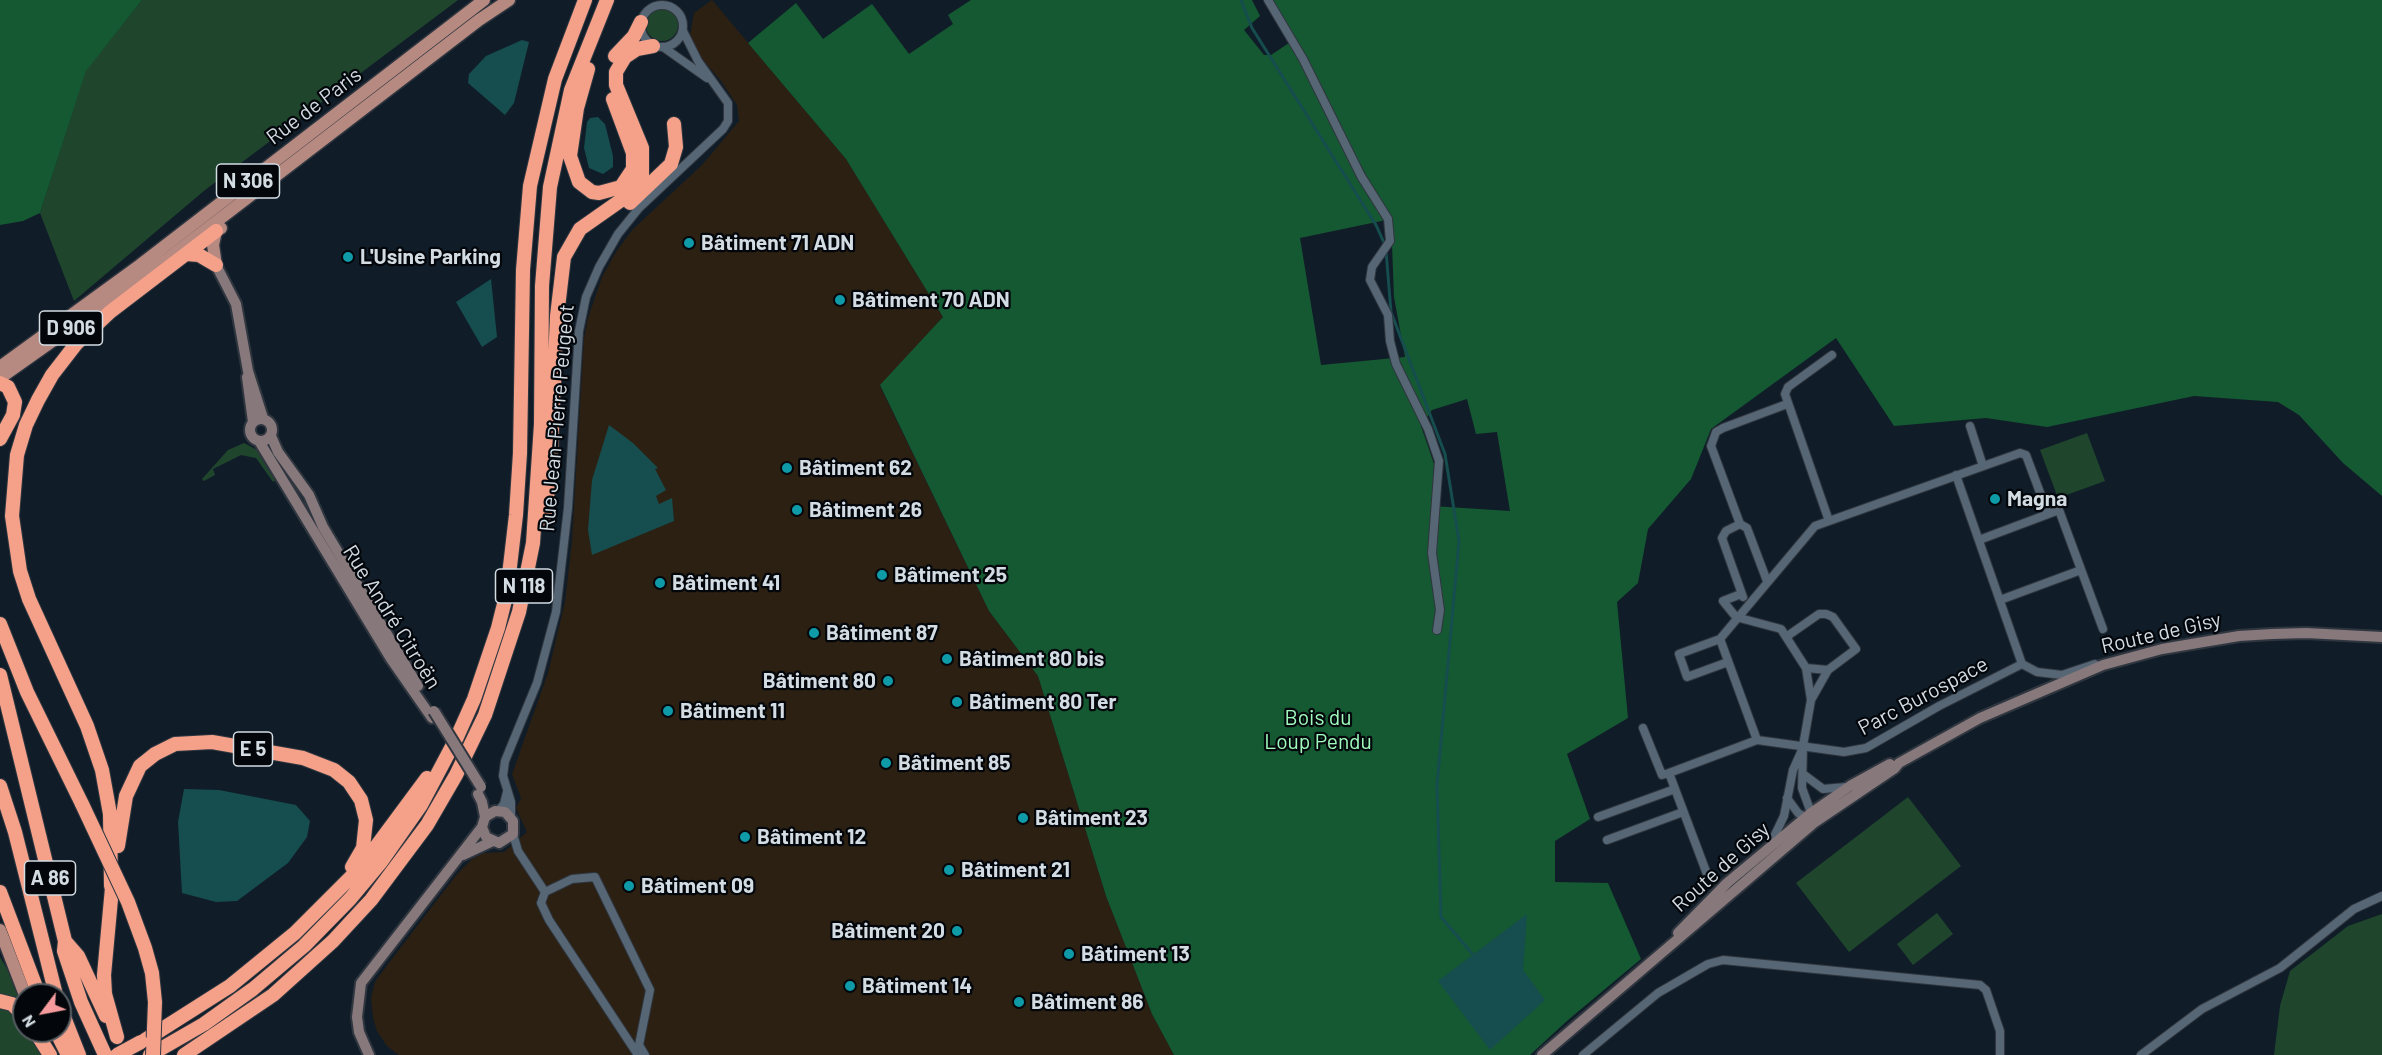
<!DOCTYPE html>
<meta charset="utf-8">
<style>
body{margin:0}
#map{position:relative;width:2382px;height:1055px;overflow:hidden;background:#101d28;font-family:Barlow,sans-serif}
canvas{display:block}
.north{position:absolute;left:12px;top:983px;width:60px;height:60px;box-sizing:border-box;background:#03070b;border:2px solid #565c61;border-radius:50%;rotate:238deg;font-size:16px;font-weight:700;line-height:24px;text-align:center;color:#d3dbe3}
.north::after{content:'';display:block;margin:auto;width:21px;height:27px;background:#f59b9d;clip-path:polygon(50% 0,100% 100%,50% 72%,0 100%)}
</style>
<div id="map">
<canvas width="2382" height="1055"></canvas>
<div class="north">N</div>
</div>
<script>
const context = document.querySelector('canvas').getContext('2d');
context.lineJoin = 'round';
function fill(path, color) {
  context.fillStyle = color;
  context.fill(path, 'evenodd');
}
function toPath(rows) {
  const path = new Path2D();
  for (const r of rows) {
    if (r.length === 3) {
      path.moveTo(r[0] + r[2], r[1]);
      path.arc(r[0], r[1], r[2], 0, 2 * Math.PI);
      continue;
    }
    path.moveTo(r[0], r[1]);
    for (let i = 2; i < r.length; i += 2) path.lineTo(r[i], r[i + 1]);
  }
  return path;
}
function stroke(path, color, width, dash) {
  context.strokeStyle = color;
  context.lineWidth = width;
  context.lineCap = dash ? 'butt' : 'round';
  context.setLineDash(dash || []);
  context.stroke(path);
}
function drawText(font, color, halo, rows, align = 'center') {
  context.font = font + ' Barlow,sans-serif';
  context.lineWidth = 4.5;
  context.setLineDash([]);
  context.textBaseline = 'middle';
  context.strokeStyle = halo;
  context.fillStyle = color;
  for (const [text, x, y, turn = 0] of rows) {
    context.save();
    context.translate(x, y);
    context.rotate((+turn || 0) * Math.PI / 180);
    context.textAlign = isNaN(turn) ? turn : align;
    if (halo) context.strokeText(text, 0, 0);
    context.fillText(text, 0, 0);
    context.restore();
  }
}
const industrial = toPath([
 [712,0,846,159,943,317,880,386,989,611,1038,676,1106,896,1152,1014,1174,1055,399,1055,387,1046,377,1031,373,1018,371,997,375,982,388,964,457,874,472,859,484,853,504,852,527,832,516,808,521,798,512,774,548,673,565,602,572,541,584,339,588,318,602,277,616,252,632,230,702,165,739,121,737,105,721,81,698,54,690,35,694,13]
]);
const green = toPath([
 [142,0,458,0,205,190,74,301,40,213,86,70],
 [662,25,16],
 [2087,433,2105,481,2058,498,2040,450],
 [244,443,259,451,277,479,273,482,256,458,241,455,213,469,215,475,204,481,202,479,228,450],
 [1908,797,1961,866,1849,952,1796,883],
 [1937,913,1953,934,1913,965,1897,944],
 [2382,914,2382,1055,2274,1055,2280,1006,2290,971,2348,926],
 [0,957,9,972,21,1001,0,995],
 [0,1008,9,1010,20,1019,24,1031,28,1031,42,1055,0,1055]
]);
const forest = toPath([
 [0,0,142,0,86,71,40,213,23,221,0,225],
 [971,0,1252,0,1260,16,1244,30,1264,55,1271,55,1289,43,1265,0,2382,0,2382,496,2343,463,2299,415,2278,402,2194,396,2047,427,1986,418,1894,426,1836,338,1711,429,1691,479,1648,529,1638,583,1617,602,1628,718,1567,754,1590,819,1555,841,1555,882,1608,883,1641,959,1568,1020,1530,1055,1174,1055,1152,1014,1106,896,1038,676,989,611,880,385,943,317,846,159,748,43,796,3,823,39,872,4,909,54,953,24,948,15],
 [1391,219,1394,297,1405,357,1321,365,1300,238],
 [1467,399,1476,434,1497,432,1510,511,1432,506,1434,464,1421,426,1432,410]
]);
const water = toPath([
 [522,40,529,42,514,103,505,115,468,83,469,74,486,56],
 [598,117,605,124,613,156,613,167,603,174,589,168,584,148,587,122,590,118],
 [491,279,497,337,482,347,456,302],
 [609,425,633,443,658,468,655,469,666,490,656,496,659,504,672,498,674,521,592,555,588,530,592,480],
 [184,789,219,790,296,805,310,821,307,837,288,863,237,901,216,902,182,893,178,822],
 [1527,914,1523,970,1545,1000,1490,1050,1438,981]
]);
const stream = toPath([
 [1241,0,1252,28,1376,225,1385,245],
 [1386,251,1391,312,1445,454,1459,541,1437,785,1441,917,1475,957]
]);
const street = toPath([
 [1268,0,1303,59,1361,176,1388,219,1390,241,1372,267,1370,280,1388,315,1390,341,1396,364,1428,429,1439,461,1432,553,1440,610,1437,630],
 [662,26,21],
 [663,47,707,78],
 [1970,426,1983,466],
 [1956,475,2022,664,2037,672,2062,675,2095,664],
 [1829,521,1785,394,1788,387,1832,355],
 [1740,524,1747,528,1767,581],
 [1979,540,2059,510,2103,629],
 [1741,594,1723,601,1736,617,1781,629,1806,668,1811,700,1803,746,1802,788,1813,818],
 [1743,597,1722,538,1726,531,1740,524,1711,446,1716,432,1723,428,1787,404],
 [2000,600,2081,570],
 [1786,637,1819,614,1826,614,1833,617,1856,649,1828,670,1811,700],
 [1720,639,1679,654,1687,677,1728,662],
 [2022,664,1939,706,1866,748,1844,752,1757,740,1720,639,1815,526,2020,453,2026,455,2048,514],
 [1806,668,1828,670],
 [1643,728,1662,775,1669,773],
 [1803,774,1823,789,1846,787],
 [1787,798,1798,813,1808,819],
 [499,810,504,804,507,792],
 [511,816,511,802,503,776,505,761,537,683,556,612,568,508,579,331,586,297,599,267,618,234,639,208,723,129,728,121,728,103,698,61,683,31],
 [1598,817,1675,789],
 [513,834,518,851,545,892,572,879,595,877,650,990,639,1045,645,1055],
 [1607,840,1683,812],
 [1771,843,1784,816,1793,770,1802,750],
 [1707,874,1669,773,1757,740],
 [545,892,541,903,549,920,638,1055],
 [1583,1055,1658,993,1708,964,1723,960,1980,985,1986,990,2000,1031,2000,1055],
 [2141,1055,2202,1009,2280,968,2354,909,2382,896]
]);
const secondary = toPath([
 [216,265,236,304,248,371,263,418],
 [247,377,253,422],
 [261,430,11],
 [271,436,278,452,309,495,323,527,418,686],
 [259,441,391,659,432,718],
 [478,794,482,802,485,817,482,827,486,837,499,843,513,834,513,821,505,812,495,811,485,817],
 [463,855,493,841],
 [1678,933,1727,883,1811,813,1850,786,1890,764],
 [369,1055,359,1032,357,1017,361,983,482,827],
 [1542,1055,1815,822,1895,768,1899,763,1980,718,2103,665,2162,649,2239,636,2272,634,2306,633,2382,637]
]);
const primary = toPath([
 [216,265,213,245,216,231,221,228],
 [0,367,140,265,484,0],
 [0,378,161,264,479,20,509,0],
 [0,930,25,995]
]);
const highway = toPath([
 [615,56,634,36,641,22],
 [588,69,577,108,570,156,579,182,592,192,599,193,621,187,633,169,633,153,613,99],
 [630,203,671,164,676,147,674,124],
 [186,254,199,255,216,265],
 [0,383,8,387,15,402,13,415,0,439],
 [544,520,550,475,557,316,564,257,580,229,627,196,642,175,642,148,616,85,616,72,625,57,637,49,653,46],
 [0,624,27,692,82,804],
 [0,675,65,941,64,951,81,1002,105,1055],
 [0,786,15,832,56,995],
 [118,846,126,796,140,766,155,754,175,744,212,742,303,758,334,770,349,782,361,800,366,820,363,848,352,867],
 [113,877,104,975,105,994,117,1037],
 [111,886,110,814,102,770,87,726,29,599,20,571,12,516,17,455,26,425,38,400,52,375,76,344,110,312,216,231],
 [0,892,39,995],
 [65,941,78,956,106,1016],
 [0,1001,12,1004,24,1016],
 [60,1007,79,1055],
 [35,1031,50,1055],
 [56,1031,68,1055],
 [145,1040,230,986,295,933,361,867,427,778],
 [150,1055,204,1024,253,989,304,946,350,899,381,862,421,805,457,737,474,699,498,628,507,592,516,515,520,453,523,270,530,186,555,79,585,0],
 [184,1055,273,995,333,941,371,900,427,825,456,775,485,715,519,612,533,543,541,424,542,286,550,187,571,90,607,0]
]);
const secondaryBridge = toPath([
 [434,711,481,787]
]);
const highwayBridge = toPath([
 [82,804,128,902,145,948,152,973,155,1002,153,1055],
 [117,1055,141,1042]
]);
const markers = [
 [689,243,6,"#0f9aa8"],
 [348,257,6,"#0f9aa8"],
 [840,300,6,"#0f9aa8"],
 [787,468,6,"#0f9aa8"],
 [1995,499,6,"#0f9aa8"],
 [797,510,6,"#0f9aa8"],
 [882,575,6,"#0f9aa8"],
 [660,583,6,"#0f9aa8"],
 [814,633,6,"#0f9aa8"],
 [947,659,6,"#0f9aa8"],
 [888,681,6,"#0f9aa8"],
 [957,702,6,"#0f9aa8"],
 [668,711,6,"#0f9aa8"],
 [886,763,6,"#0f9aa8"],
 [1023,818,6,"#0f9aa8"],
 [745,837,6,"#0f9aa8"],
 [949,870,6,"#0f9aa8"],
 [629,886,6,"#0f9aa8"],
 [957,931,6,"#0f9aa8"],
 [1069,954,6,"#0f9aa8"],
 [850,986,6,"#0f9aa8"],
 [1019,1002,6,"#0f9aa8"]
];
const shields = [
 [248,181,63],
 [71,328,63],
 [524,586,57],
 [253,749,39],
 [50,878,51]
];
const shieldNames = [
 ["N 306",248,181],
 ["D 906",71,328],
 ["N 118",524,586],
 ["E 5",253,749],
 ["A 86",50,878]
];
const streetNames = [
 ["Rue de Paris",314,106,-37],
 ["Rue Jean-Pierre Peugeot",557,418,-85],
 ["Rue André Citroën",392,617,58],
 ["Route de Gisy",2161,633,-13],
 ["Parc Burospace",1923,696,-28],
 ["Route de Gisy",1721,867,-42]
];
const poiNames = [
 ["Bâtiment 71 ADN",701,243],
 ["L'Usine Parking",360,257],
 ["Bâtiment 70 ADN",852,300],
 ["Bâtiment 62",799,468],
 ["Magna",2007,499],
 ["Bâtiment 26",809,510],
 ["Bâtiment 25",894,575],
 ["Bâtiment 41",672,583],
 ["Bâtiment 87",826,633],
 ["Bâtiment 80 bis",959,659],
 ["Bâtiment 80",876,681,"right"],
 ["Bâtiment 80 Ter",969,702],
 ["Bâtiment 11",680,711],
 ["Bâtiment 85",898,763],
 ["Bâtiment 23",1035,818],
 ["Bâtiment 12",757,837],
 ["Bâtiment 21",961,870],
 ["Bâtiment 09",641,886],
 ["Bâtiment 20",945,931,"right"],
 ["Bâtiment 13",1081,954],
 ["Bâtiment 14",862,986],
 ["Bâtiment 86",1031,1002]
];
const parkNames = [
 ["Bois du",1318,718],
 ["Loup Pendu",1318,742]
];
fill(industrial, '#2c2013');
fill(green, '#1f462d');
fill(forest, '#155932');
fill(water, '#164d4e');
stroke(stream, '#164d4e', 3);
stroke(street, '#2f363f', 10);
stroke(secondary, '#2f363f', 14);
stroke(primary, '#2f363f', 15);
stroke(highway, '#2f363f', 16);
stroke(street, '#576674', 8);
stroke(secondary, '#86787b', 10);
stroke(primary, '#b68981', 12);
stroke(highway, '#f5a18a', 14);
stroke(secondaryBridge, '#2f363f', 14, []);
stroke(highwayBridge, '#2f363f', 16, []);
stroke(secondaryBridge, '#86787b', 10);
stroke(highwayBridge, '#f5a18a', 14);
for (const [x, y, r, color] of markers) {
  const dot = new Path2D();
  dot.arc(x, y, r, 0, 2 * Math.PI);
  context.fillStyle = color;
  context.fill(dot);
  stroke(dot, '#03070b', 2);
}
for (const [x, y, w] of shields) {
  const box = new Path2D();
  box.roundRect(x - w / 2, y - 17, w, 34, 4.5);
  context.fillStyle = '#03070b';
  context.fill(box);
  stroke(box, '#d3dbe3', 1.5);
}
drawText('bold 20px', '#d3dbe3', null, shieldNames);
drawText('21px', '#d3dbe3', '#03070b', streetNames);
drawText('bold 21px', '#d3dbe3', '#03070b', poiNames, 'left');
drawText('21px', '#a0fcbd', '#03070b', parkNames);
</script>
